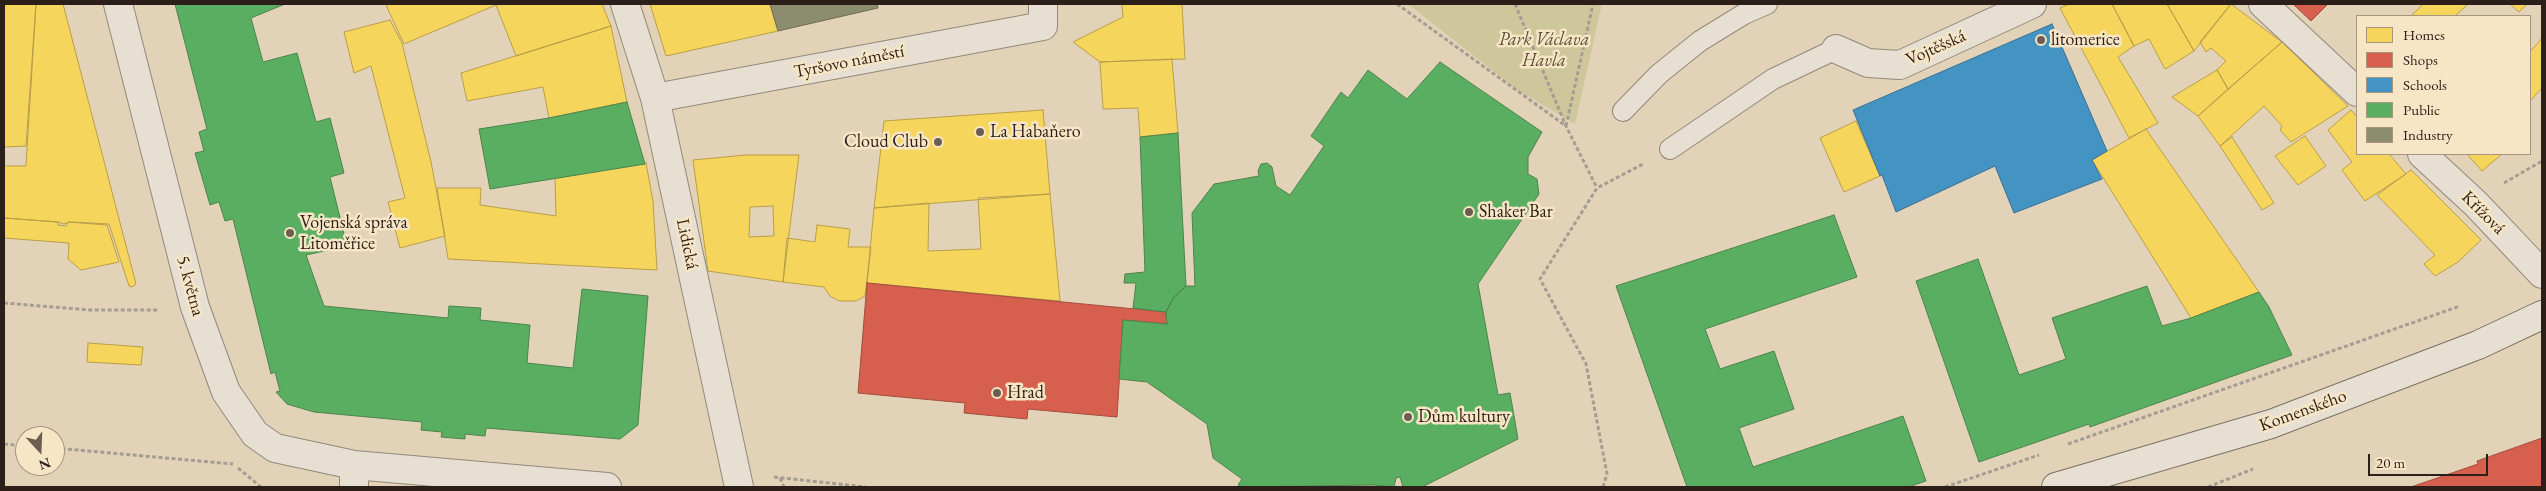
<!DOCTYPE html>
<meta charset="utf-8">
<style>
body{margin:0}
#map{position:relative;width:2546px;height:491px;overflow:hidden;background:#e2d3b8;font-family:"EB Garamond",serif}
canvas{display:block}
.frame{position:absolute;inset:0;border:5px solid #2c1e18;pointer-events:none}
.legend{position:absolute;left:2356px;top:15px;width:175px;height:140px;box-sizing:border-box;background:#f7e6c6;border:1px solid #a69680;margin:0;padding:6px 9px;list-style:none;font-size:15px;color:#2c1e18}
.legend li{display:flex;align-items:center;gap:10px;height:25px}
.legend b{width:25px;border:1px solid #a69680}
.north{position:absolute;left:15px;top:426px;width:50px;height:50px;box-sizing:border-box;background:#f7e6c6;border:1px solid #a69680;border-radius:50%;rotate:160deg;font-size:14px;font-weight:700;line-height:20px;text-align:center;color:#2c1e18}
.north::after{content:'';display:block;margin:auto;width:18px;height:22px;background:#6c5d50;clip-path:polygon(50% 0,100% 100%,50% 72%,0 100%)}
.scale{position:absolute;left:2368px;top:454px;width:120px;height:22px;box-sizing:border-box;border:2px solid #2c1e18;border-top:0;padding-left:6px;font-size:15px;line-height:18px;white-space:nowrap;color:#2c1e18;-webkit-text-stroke:4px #f7e6c6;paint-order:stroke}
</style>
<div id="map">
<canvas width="2546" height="491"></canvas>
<div class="frame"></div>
<ul class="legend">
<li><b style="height:14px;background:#f6d55c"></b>Homes</li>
<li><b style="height:14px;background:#d6604d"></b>Shops</li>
<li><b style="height:14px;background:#4393c3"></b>Schools</li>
<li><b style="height:14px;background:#5aae61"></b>Public</li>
<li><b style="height:14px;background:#8c8c6e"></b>Industry</li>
</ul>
<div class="north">N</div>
<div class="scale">20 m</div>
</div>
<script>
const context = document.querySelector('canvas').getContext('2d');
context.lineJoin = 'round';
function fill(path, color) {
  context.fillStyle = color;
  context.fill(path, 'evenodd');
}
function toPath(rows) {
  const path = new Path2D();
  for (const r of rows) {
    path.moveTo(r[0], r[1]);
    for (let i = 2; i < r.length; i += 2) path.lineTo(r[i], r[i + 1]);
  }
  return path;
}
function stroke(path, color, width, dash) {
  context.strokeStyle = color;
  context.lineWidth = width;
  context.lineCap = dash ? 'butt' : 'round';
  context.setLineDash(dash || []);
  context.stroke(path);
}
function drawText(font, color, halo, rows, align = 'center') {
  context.font = font + ' "EB Garamond",serif';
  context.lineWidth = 5;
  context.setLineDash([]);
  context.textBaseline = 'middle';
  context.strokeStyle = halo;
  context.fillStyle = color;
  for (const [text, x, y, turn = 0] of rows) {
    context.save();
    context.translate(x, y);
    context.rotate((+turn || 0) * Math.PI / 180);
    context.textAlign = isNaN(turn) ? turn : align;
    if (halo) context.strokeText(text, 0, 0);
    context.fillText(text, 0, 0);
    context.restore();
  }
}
const green = toPath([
 [1408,4,1602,4,1575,124,1516,89]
]);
const homes = toPath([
 [4,4,36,4,26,146,4,147,4,4],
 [36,4,63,4,136,284,132,287,129,286,109,224,70,222,64,224,58,222,4,218,4,166,26,166,36,4],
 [390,4,602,4,611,26,516,56,496,5,404,44,386,5,390,4],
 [650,4,770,4,778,31,666,56,650,4],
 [1122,4,1182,4,1185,59,1100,62,1073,42,1123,17,1122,4],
 [2069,4,2112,4,2134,46,2118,57,2158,123,2129,138,2060,8,2069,4],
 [2112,4,2167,4,2194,51,2165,69,2149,39,2134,46,2112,4],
 [2167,4,2231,4,2194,51,2167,4],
 [2231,4,2282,42,2228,89,2217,70,2226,61,2211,48,2206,52,2200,42,2231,4],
 [2423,4,2468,4,2455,16,2411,16,2423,4],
 [2510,4,2527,4,2519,12,2510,4],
 [390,20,402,43,431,162,445,236,400,248,388,202,405,198,371,66,354,73,344,32,390,20],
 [611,26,627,102,549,118,543,87,467,101,461,73,611,26],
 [2542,38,2542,88,2530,101,2530,52,2542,38],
 [2282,42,2348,106,2291,142,2280,130,2282,126,2264,106,2220,146,2198,116,2282,42],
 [1172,59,1178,133,1140,137,1138,108,1103,109,1100,62,1172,59],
 [2217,70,2228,89,2198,116,2172,97,2217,70],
 [1043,110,1050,194,874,208,884,121,1043,110],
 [2351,110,2357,117,2357,154,2389,154,2406,174,2365,201,2342,170,2352,162,2328,130,2351,110],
 [1856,121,1880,176,1844,192,1820,138,1856,121],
 [2146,129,2259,292,2191,318,2092,160,2146,129],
 [2305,136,2326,166,2298,185,2275,156,2305,136],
 [2232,137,2274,203,2262,210,2220,146,2232,137],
 [2467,154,2502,154,2482,171,2467,154],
 [746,155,799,155,783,282,708,271,693,160,746,155],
 [773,206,774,236,749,237,750,207,773,206],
 [646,163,653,201,657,270,448,259,437,188,481,188,480,205,556,216,555,178,646,163],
 [2411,170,2481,240,2458,262,2435,276,2424,264,2435,255,2377,195,2411,170],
 [1050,194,1060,301,867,283,874,208,929,203,928,251,981,249,978,198,1050,194],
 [4,218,58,222,58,225,66,226,68,222,107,225,119,262,81,270,68,259,69,243,4,238,4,218],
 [817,225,850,229,848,247,871,247,865,296,856,301,839,301,830,296,824,287,783,282,787,238,815,242,817,225],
 [88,343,143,347,141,365,87,362,88,343]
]);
const shops = toPath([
 [2293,4,2328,4,2311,21,2293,4],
 [867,283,1166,312,1167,324,1123,320,1117,417,1028,409,1027,419,964,413,965,403,858,393,867,283],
 [2542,438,2542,487,2411,487,2478,464,2477,461,2542,438]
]);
const schools = toPath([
 [2052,24,2107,151,2092,160,2102,179,2014,213,1995,166,1896,212,1882,175,1880,176,1853,110,2052,24]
]);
const public = toPath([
 [175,4,285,4,251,18,263,62,297,53,316,122,330,118,344,173,330,177,347,246,306,255,324,306,448,318,449,306,481,308,480,320,530,325,527,363,573,368,582,289,648,296,638,425,620,439,486,428,485,436,465,434,465,439,441,437,442,432,421,430,422,422,314,412,287,404,276,392,280,391,275,372,271,374,233,219,225,221,219,202,210,205,195,153,204,151,199,132,207,129,175,4],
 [1440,62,1542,132,1528,157,1528,174,1537,179,1539,194,1478,284,1498,395,1510,393,1518,439,1422,487,1403,487,1400,477,1396,478,1394,487,1374,485,1241,487,1238,485,1242,479,1213,458,1207,424,1147,382,1119,379,1123,320,1167,324,1166,312,1174,297,1186,286,1195,286,1192,213,1214,184,1259,176,1258,171,1261,164,1267,163,1272,167,1276,186,1290,195,1324,146,1311,136,1341,92,1348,98,1368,70,1407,99,1440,62],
 [627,102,645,164,490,189,479,129,549,118,627,102],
 [1178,133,1186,286,1174,297,1166,312,1133,308,1136,283,1124,283,1125,274,1145,272,1140,137,1178,133],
 [1834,215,1857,277,1705,329,1720,369,1774,351,1794,409,1739,428,1753,467,1903,416,1926,481,1908,487,1687,487,1616,286,1834,215],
 [1978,259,2019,375,2066,359,2052,318,2147,286,2162,326,2191,318,2259,292,2269,307,2292,355,2090,427,2089,424,1979,462,1916,281,1978,259]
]);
const industry = toPath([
 [770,4,877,4,878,8,778,31,770,4]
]);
const path = toPath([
 [1397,4,1566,126],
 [1515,4,1566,126,1597,188],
 [1566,126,1593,4],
 [2504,183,2542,161],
 [4,303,90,310,159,310],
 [4,444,25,446],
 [2068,444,2460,306],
 [55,448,233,464],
 [238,468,261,487],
 [774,477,866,487],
 [780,478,784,487],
 [1603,487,1607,474,1586,364,1540,279,1597,188,1643,164],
 [1945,487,2039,455],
 [2208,487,2253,469]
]);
const service = toPath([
 [1623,111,1659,74,1700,41,1744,14,1767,4],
 [1670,149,1773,79,1836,49]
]);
const minor = toPath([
 [118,4,195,307,226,392,255,434,275,448,354,465,607,487],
 [625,4,655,98,739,487],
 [2263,4,2357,92],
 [1836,49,1868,63,1900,65,2032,4],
 [655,98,1043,26,1043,4],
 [2422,154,2476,204,2542,274],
 [354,487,354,465]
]);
const secondary = toPath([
 [2056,487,2271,424,2478,345,2542,315]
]);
const markers = [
 [2041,40,5,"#6c5d50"],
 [980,132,5,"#6c5d50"],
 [938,142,5,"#6c5d50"],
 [1469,212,5,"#6c5d50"],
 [290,233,5,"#6c5d50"],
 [997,393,5,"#6c5d50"],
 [1408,417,5,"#6c5d50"]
];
const parkNames = [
 ["Park Václava",1544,40],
 ["Havla",1544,61]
];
const poiNames = [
 ["litomerice",2051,40],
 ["La Habaňero",990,132],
 ["Cloud Club",928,142,"right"],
 ["Shaker Bar",1479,212],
 ["Vojenská správa",300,223],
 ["Litoměřice",300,244],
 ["Hrad",1007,393],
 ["Dům kultury",1418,417]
];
const streetNames = [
 ["Vojtěšská",1936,48,-24],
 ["Tyršovo náměstí",849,62,-11],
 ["Křížová",2483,213,45],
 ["Lidická",687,244,78],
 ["5. května",190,286,75],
 ["Komenského",2303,411,-20]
];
fill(green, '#cec79c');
fill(homes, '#f6d55c');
stroke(homes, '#b99e48', 1);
fill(shops, '#d6604d');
stroke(shops, '#a34c3d', 1);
fill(schools, '#4393c3');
stroke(schools, '#3c7090', 1);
fill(public, '#5aae61');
stroke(public, '#4c834b', 1);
fill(industry, '#8c8c6e');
stroke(industry, '#6f6b54', 1);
stroke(service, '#93897a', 22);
stroke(minor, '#93897a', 30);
stroke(secondary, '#7b7163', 30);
stroke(path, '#a59d93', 3, [4, 2.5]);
stroke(service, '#e6dfd2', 20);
stroke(minor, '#e6dfd2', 28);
stroke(secondary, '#e6dfd2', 28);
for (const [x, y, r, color] of markers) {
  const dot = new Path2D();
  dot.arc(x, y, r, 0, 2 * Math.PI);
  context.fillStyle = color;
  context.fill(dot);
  stroke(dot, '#f7e6c6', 2);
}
drawText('italic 18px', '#584e39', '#f7e6c6', parkNames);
drawText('18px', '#2c1e18', '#f7e6c6', poiNames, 'left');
drawText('18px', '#2c1e18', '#f7e6c6', streetNames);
</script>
